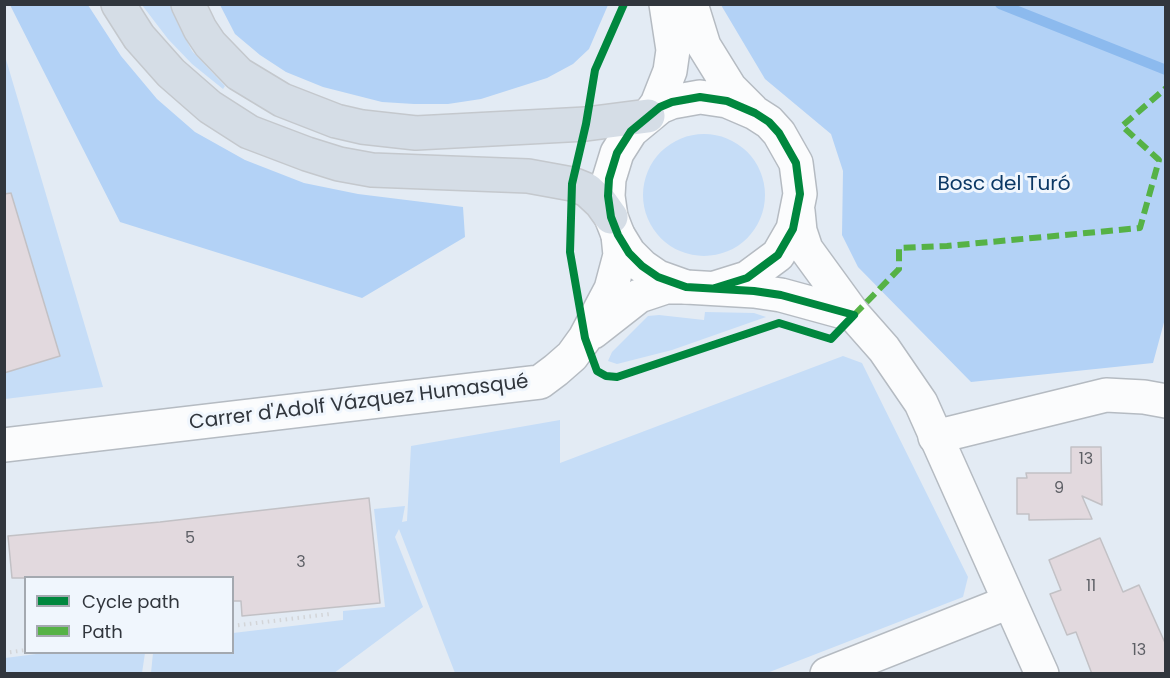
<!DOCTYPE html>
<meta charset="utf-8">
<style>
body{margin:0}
#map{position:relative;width:1170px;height:678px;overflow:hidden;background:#e3ebf4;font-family:Poppins,sans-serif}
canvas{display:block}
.frame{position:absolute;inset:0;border:6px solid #31363d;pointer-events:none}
.legend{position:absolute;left:24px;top:576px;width:210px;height:78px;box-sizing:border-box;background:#f0f6fd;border:2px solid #a4a9b0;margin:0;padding:8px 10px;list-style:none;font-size:18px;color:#31363d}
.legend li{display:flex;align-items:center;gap:12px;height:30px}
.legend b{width:30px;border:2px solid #a4a9b0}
</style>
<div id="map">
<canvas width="1170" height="678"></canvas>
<div class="frame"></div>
<ul class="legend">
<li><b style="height:8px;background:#00873e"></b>Cycle path</li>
<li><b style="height:8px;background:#56b246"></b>Path</li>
</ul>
</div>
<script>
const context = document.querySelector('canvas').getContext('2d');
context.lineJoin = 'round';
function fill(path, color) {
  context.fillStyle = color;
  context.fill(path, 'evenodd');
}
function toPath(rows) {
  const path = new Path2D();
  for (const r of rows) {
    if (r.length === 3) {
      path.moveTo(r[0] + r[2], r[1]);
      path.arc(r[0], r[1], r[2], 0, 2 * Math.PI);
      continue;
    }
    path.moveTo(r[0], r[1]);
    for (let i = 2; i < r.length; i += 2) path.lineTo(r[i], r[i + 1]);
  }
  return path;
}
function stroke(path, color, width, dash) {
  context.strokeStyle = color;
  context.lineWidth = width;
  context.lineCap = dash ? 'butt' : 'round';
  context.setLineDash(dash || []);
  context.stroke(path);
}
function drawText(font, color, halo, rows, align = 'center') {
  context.font = font + ' Poppins,sans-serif';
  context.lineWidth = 6;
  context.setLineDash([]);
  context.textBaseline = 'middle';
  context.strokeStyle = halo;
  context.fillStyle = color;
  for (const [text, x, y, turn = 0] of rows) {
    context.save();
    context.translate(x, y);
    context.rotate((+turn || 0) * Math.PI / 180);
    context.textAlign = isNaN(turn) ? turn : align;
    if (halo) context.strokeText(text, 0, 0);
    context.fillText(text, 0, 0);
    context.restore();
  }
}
const green = toPath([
 [142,5,171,5,177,22,192,51,225,86,223,89,192,64,168,39],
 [5,56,103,387,5,399],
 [704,195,61],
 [705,312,754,313,766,317,672,350,617,364,608,361,612,352,648,316,659,315,704,320],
 [843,356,862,363,968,577,963,597,767,673,455,673,399,529,395,537,423,607,334,673,151,673,153,653,232,652,233,633,343,620,343,611,385,607,374,509,405,506,402,522,407,521,411,446,560,420,560,463],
 [52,652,145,652,145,653,142,673,5,673,5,658]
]);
const forest = toPath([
 [10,5,88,5,121,56,157,99,195,132,245,160,304,183,358,194,463,207,465,237,362,298,120,222],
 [220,5,220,4,608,5,589,49,573,64,547,78,481,99,448,104,414,104,382,102,323,87,286,72,260,55,235,34],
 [721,5,1165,5,1166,315,1153,363,971,382,858,267,842,235,843,171,831,134,765,79]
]);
const stream = toPath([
 [1000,4,1166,70]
]);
const building = toPath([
 [11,193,60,356,4,373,4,194,11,193],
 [1071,447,1101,447,1102,505,1082,496,1092,519,1029,520,1029,514,1017,514,1017,478,1027,478,1026,473,1071,473,1071,447],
 [369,498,380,603,242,616,241,601,232,601,232,578,12,578,8,536,160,522,369,498],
 [1100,538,1123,592,1139,585,1166,645,1166,674,1092,674,1076,632,1067,635,1050,594,1061,590,1049,560,1100,538]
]);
const path = toPath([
 [232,626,330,614],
 [4,653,26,650]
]);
const minor = toPath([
 [593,332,639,296,666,287,686,287],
 [935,437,1106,395,1144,397,1166,401],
 [4,445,540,382,556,370,572,356,585,338,611,289,620,255,618,235],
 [827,674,1009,602]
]);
const tertiary = toPath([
 [691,4,704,46,730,88,752,110],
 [648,116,657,104,670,71,673,50,666,4],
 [798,211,800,231,806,249,854,315,884,349,921,403,1042,674],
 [715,288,747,278,778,255,793,229,800,194,796,163,779,133,769,122,755,113,727,101,700,97,672,102,660,107,631,131,617,153,609,179,608,196,611,217,618,235,629,253,642,266,658,277,686,287,754,291,781,295,854,315]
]);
const motorway = toPath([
 [118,4,139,37,171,73,210,107,249,132,307,154,339,164,372,170,528,176,572,184,587,190,601,203,611,217],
 [188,4,200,29,210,44,239,74,282,100,336,121,362,127,416,133,586,124,648,116]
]);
const quiet = toPath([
 [854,315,899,269,899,248,947,246,1140,228,1159,160,1122,126,1166,88]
]);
const cycleway = toPath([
 [624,4,595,70,586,124,572,184,570,252,585,338,597,371,606,376,617,377,779,323,831,339,854,315,781,295,754,291,686,287,658,277,642,266,629,253,618,235,611,217,608,196,609,179,617,153,631,131,660,107,672,102,700,97,727,101,755,113,769,122,779,133,796,163,800,194,793,229,778,255,747,278,715,288]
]);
const numberNames = [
 ["13",1086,460],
 ["9",1059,489],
 ["5",190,539],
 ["3",301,563],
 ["11",1091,587],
 ["13",1139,651]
];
const parkNames = [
 ["Bosc del Turó",1004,185]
];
const streetNames = [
 ["Carrer d'Adolf Vázquez Humasqué",359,403,-7]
];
fill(green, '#c6ddf7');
fill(forest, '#b3d2f6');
stroke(stream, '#8cbaee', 10);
fill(building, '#e2d9de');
stroke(building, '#c2c1c5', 1.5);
stroke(minor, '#b5bbc2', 36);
stroke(tertiary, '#b5bbc2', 36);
stroke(motorway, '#c4c8cd', 36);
stroke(path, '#d3d5d8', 4, [1.5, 4.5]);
stroke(minor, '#fbfcfd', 33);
stroke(tertiary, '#fbfcfd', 33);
stroke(motorway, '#d5dde6', 33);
stroke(quiet, '#56b246', 6, [12, 6]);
stroke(cycleway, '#00873e', 8);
drawText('16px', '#5d5f65', null, numberNames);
drawText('20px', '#0a3764', '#f0f6fd', parkNames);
drawText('20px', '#31363d', '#f0f6fd', streetNames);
</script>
